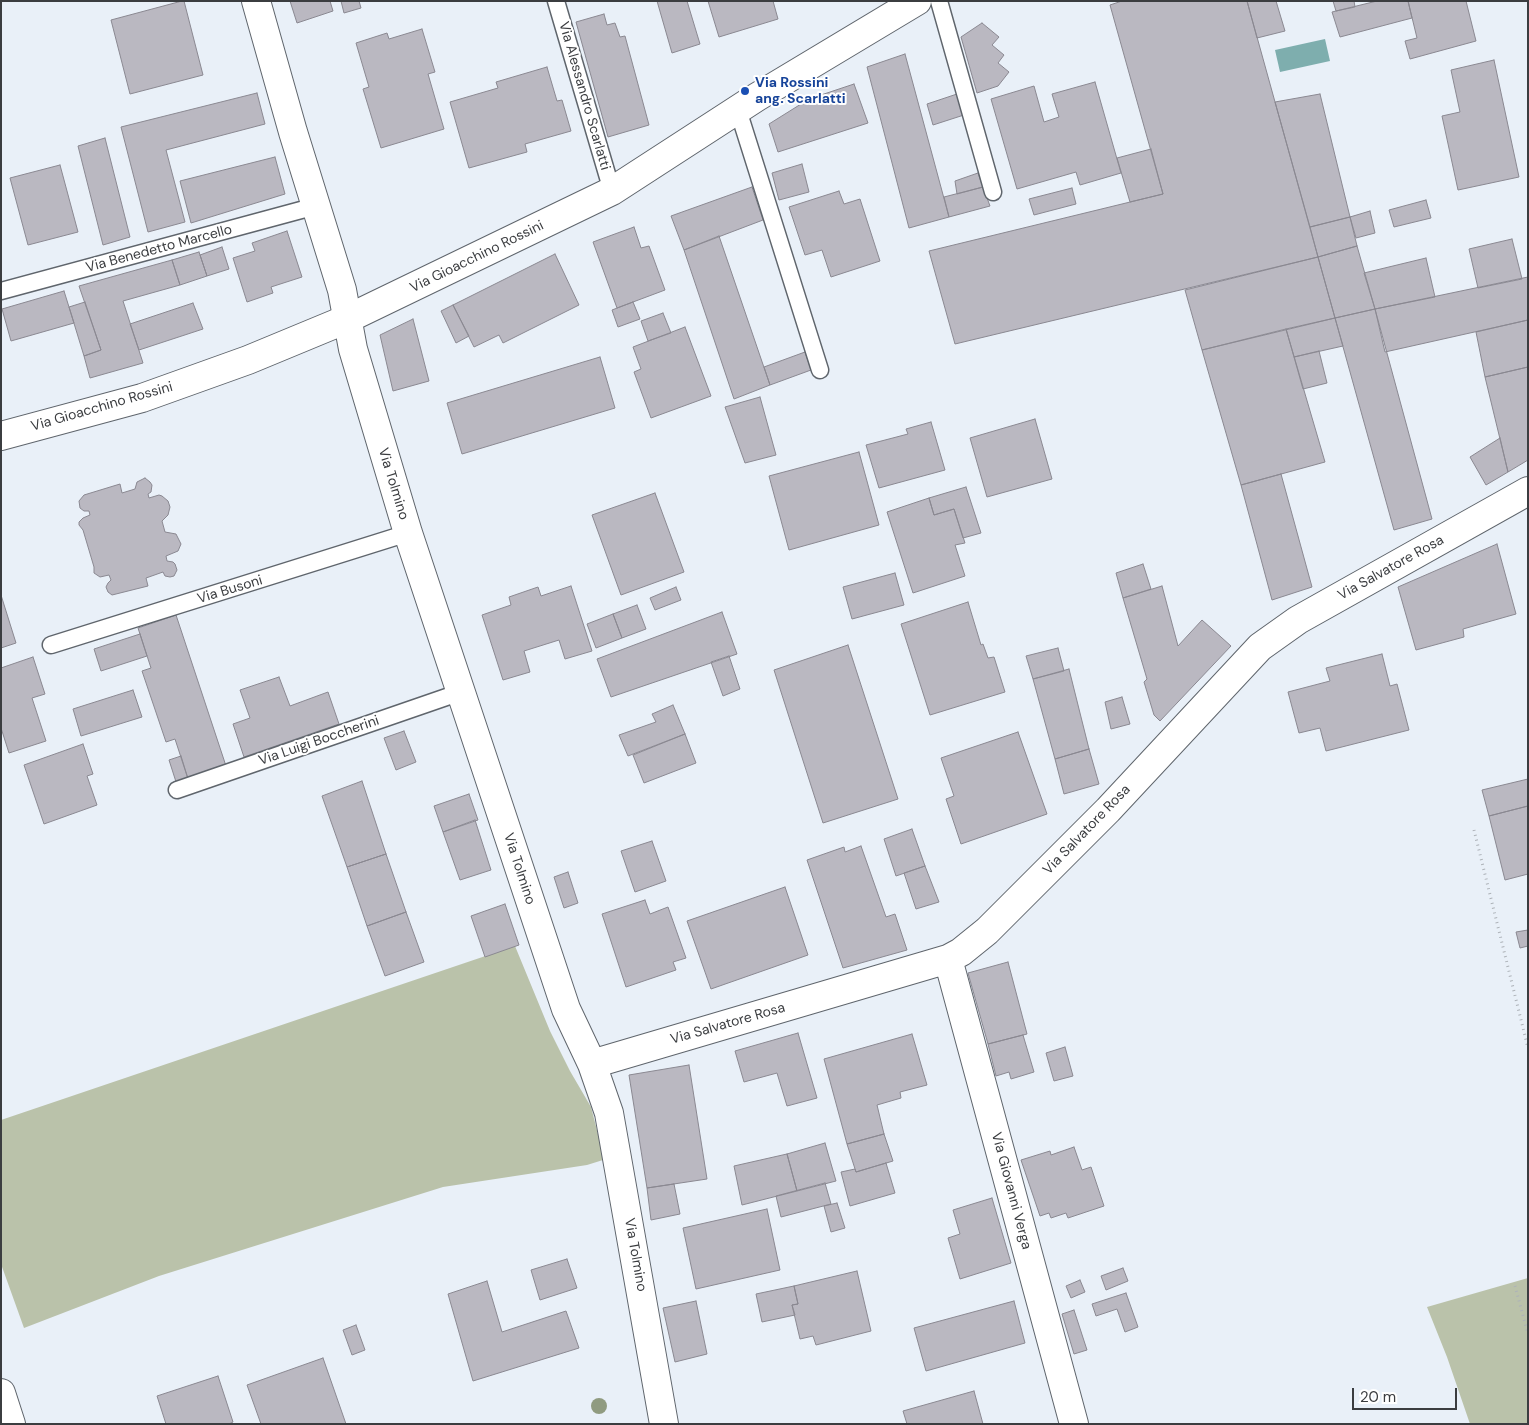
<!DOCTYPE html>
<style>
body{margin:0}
#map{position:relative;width:1529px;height:1425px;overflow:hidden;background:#e9f0f8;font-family:"DM Sans",sans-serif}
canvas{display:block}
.frame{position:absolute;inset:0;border:2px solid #3b3d40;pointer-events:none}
.scale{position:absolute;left:1352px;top:1388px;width:105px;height:22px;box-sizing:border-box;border:2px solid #3b3d40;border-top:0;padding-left:6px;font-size:15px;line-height:18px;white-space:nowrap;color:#3b3d40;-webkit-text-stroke:4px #fff;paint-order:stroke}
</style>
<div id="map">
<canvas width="1529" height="1425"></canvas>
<div class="frame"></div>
<div class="scale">20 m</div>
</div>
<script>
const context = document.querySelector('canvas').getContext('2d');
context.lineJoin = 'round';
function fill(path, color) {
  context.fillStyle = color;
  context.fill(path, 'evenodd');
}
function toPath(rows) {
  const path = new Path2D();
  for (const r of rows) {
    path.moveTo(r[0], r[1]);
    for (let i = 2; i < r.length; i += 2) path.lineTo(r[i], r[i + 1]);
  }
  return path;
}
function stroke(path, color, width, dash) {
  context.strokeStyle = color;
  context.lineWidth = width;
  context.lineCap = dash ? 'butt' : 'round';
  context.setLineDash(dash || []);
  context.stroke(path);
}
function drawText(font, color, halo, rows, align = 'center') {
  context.font = font + ' "DM Sans",sans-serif';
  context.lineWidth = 4;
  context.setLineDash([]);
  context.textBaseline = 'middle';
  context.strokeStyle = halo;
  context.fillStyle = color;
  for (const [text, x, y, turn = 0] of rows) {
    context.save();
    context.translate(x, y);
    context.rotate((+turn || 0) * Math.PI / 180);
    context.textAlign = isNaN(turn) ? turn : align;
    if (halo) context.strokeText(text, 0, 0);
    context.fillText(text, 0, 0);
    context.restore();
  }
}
const green = toPath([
 [515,946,550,1031,570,1071,591,1107,600,1142,603,1160,587,1165,443,1187,159,1276,24,1328,1,1264,1,1120],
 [1528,1278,1528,1424,1470,1424,1447,1357,1427,1307]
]);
const water = toPath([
 [1325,39,1330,61,1280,72,1275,50]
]);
const building = toPath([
 [182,1,184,1,203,75,130,94,111,20,182,1],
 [290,1,330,1,333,11,297,23,290,1],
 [341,1,359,1,361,8,344,13,341,1],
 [657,1,687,1,700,44,672,53,657,1],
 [708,1,773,1,778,19,719,37,708,1],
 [1122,1,1247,1,1318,257,955,344,929,251,1163,194,1110,5,1122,1],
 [1247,1,1276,1,1285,31,1257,38,1247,1],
 [1333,1,1354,1,1355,7,1336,11,1333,1],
 [1377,1,1408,1,1412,18,1340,37,1332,12,1377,1],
 [1408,1,1466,1,1476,41,1410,59,1405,41,1417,38,1408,1],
 [604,14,607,25,615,23,620,37,625,36,649,125,608,137,576,22,604,14],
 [982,23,999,37,992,45,1004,55,998,63,1009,72,998,86,977,93,961,37,982,23],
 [422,29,435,72,428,74,444,129,381,148,363,89,369,87,356,43,387,33,389,39,422,29],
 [905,54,949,217,909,228,867,67,905,54],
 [1494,60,1519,177,1458,190,1442,116,1460,112,1451,70,1494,60],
 [547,67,557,101,562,100,571,131,525,144,527,152,469,168,450,102,498,88,496,82,547,67],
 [1095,82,1121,173,1080,185,1076,172,1017,189,991,99,1034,86,1044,122,1059,117,1052,94,1095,82],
 [854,84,868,123,778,152,769,124,809,99,854,84],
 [257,93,265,124,166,150,185,222,148,232,121,127,257,93],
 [960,93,967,114,933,125,927,104,960,93],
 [1320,94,1350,217,1310,227,1275,102,1320,94],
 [105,138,130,237,103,245,78,146,105,138],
 [1151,149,1163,194,1130,202,1117,158,1151,149],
 [275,157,285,194,191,223,180,181,275,157],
 [802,164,809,192,779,200,772,173,802,164],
 [60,165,78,232,28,245,10,178,60,165],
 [978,173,983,187,957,194,955,181,978,173],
 [752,187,763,220,684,250,671,216,752,187],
 [983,187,990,206,949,217,944,197,983,187],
 [1072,188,1076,204,1034,215,1029,199,1072,188],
 [839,191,844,204,860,199,880,261,831,277,822,250,805,255,789,207,839,191],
 [1426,200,1431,218,1394,227,1389,210,1426,200],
 [1370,211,1375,233,1356,238,1350,217,1370,211],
 [1350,217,1357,246,1318,257,1310,227,1350,217],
 [634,227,641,248,649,246,665,290,617,308,593,242,634,227],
 [287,231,302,277,271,287,273,293,247,302,233,258,255,251,252,243,287,231],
 [719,236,770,385,734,399,684,250,719,236],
 [1512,239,1522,279,1478,288,1469,249,1512,239],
 [1357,246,1375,309,1335,318,1318,257,1357,246],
 [222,247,229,269,207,276,200,255,222,247],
 [199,252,207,276,180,285,172,260,199,252],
 [555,254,579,305,503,343,499,335,474,347,453,305,555,254],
 [1318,257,1335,318,1202,350,1185,290,1318,257],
 [1426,258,1435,297,1375,309,1364,273,1426,258],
 [172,260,180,285,123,301,143,363,90,378,84,356,101,350,79,286,172,260],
 [1528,277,1528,320,1385,352,1375,309,1528,277],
 [64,291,74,323,11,341,2,309,64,291],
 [85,302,101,350,84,356,69,307,85,302],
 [633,302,640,319,618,327,612,310,633,302],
 [193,303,203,329,139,350,130,324,193,303],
 [453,305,469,336,456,343,441,311,453,305],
 [1375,309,1432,519,1394,530,1335,318,1375,309],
 [663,313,671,333,648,341,641,321,663,313],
 [1335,318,1343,346,1294,357,1286,329,1335,318],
 [413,319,429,381,393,391,380,335,413,319],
 [1528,320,1528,367,1485,377,1476,332,1528,320],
 [685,327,711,396,651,418,634,372,641,369,633,347,685,327],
 [1286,329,1325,462,1241,485,1202,350,1286,329],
 [1319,351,1327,383,1303,389,1294,357,1319,351],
 [805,352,811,370,770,385,764,367,805,352],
 [600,357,615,408,462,454,447,403,600,357],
 [1528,367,1528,460,1508,472,1485,377,1528,367],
 [760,397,776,455,745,463,725,407,760,397],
 [1035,419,1052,479,987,497,970,438,1035,419],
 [931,422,945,470,879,488,866,445,908,434,906,429,931,422],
 [1500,438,1508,472,1486,485,1470,457,1500,438],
 [859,452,879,525,789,550,769,476,859,452],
 [1281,474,1312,587,1272,600,1241,485,1281,474],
 [145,478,150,482,152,485,151,492,148,494,149,498,159,495,162,496,168,501,170,507,168,515,162,521,165,532,176,534,181,544,178,551,166,556,167,561,173,562,175,564,177,570,174,576,170,577,165,576,163,572,146,578,148,586,112,595,108,592,106,587,108,583,111,580,109,575,100,577,94,573,94,567,83,530,79,525,79,522,83,518,90,515,89,511,84,511,80,508,79,501,84,495,120,484,122,493,135,489,137,482,145,478],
 [966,487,981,533,963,538,954,509,934,515,929,498,966,487],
 [655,493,684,572,621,595,592,515,655,493],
 [929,498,934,515,954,509,965,543,955,545,965,576,913,593,887,512,929,498],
 [1497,544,1516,614,1463,629,1464,637,1416,650,1398,587,1497,544],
 [1143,564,1151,589,1123,598,1116,573,1143,564],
 [895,573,904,605,852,619,843,587,895,573],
 [571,586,592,651,565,659,559,640,524,651,530,672,503,680,482,615,511,605,509,597,538,587,541,596,571,586],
 [1162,586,1178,646,1202,620,1231,646,1160,721,1154,715,1144,682,1147,679,1123,598,1162,586],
 [676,587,681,600,655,610,650,598,676,587],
 [1,595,16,643,1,648,1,595],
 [968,602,981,645,983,644,988,658,994,657,1005,692,930,715,901,624,968,602],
 [637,605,646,629,622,638,613,614,637,605],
 [722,612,737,654,611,697,597,659,722,612],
 [613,614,622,638,596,648,587,624,613,614],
 [176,615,227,769,189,782,175,739,166,742,142,671,151,668,138,628,176,615],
 [140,634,147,656,101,671,94,649,140,634],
 [848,645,898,799,823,823,774,670,848,645],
 [1058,648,1064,671,1033,679,1026,656,1058,648],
 [1382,654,1390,686,1397,684,1409,730,1326,751,1320,728,1299,733,1288,692,1330,681,1326,668,1382,654],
 [729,656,740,689,723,696,711,662,729,656],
 [33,657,45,694,32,698,46,741,9,753,1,728,1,668,33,657],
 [1069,669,1089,749,1055,759,1033,679,1069,669],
 [279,677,290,706,328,692,339,724,244,757,233,724,250,718,240,690,279,677],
 [133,690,142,717,81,736,73,709,133,690],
 [1122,697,1130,724,1111,729,1105,702,1122,697],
 [673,705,685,734,628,756,619,735,656,722,652,714,673,705],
 [404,731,416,762,396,770,384,738,404,731],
 [1018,732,1047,814,961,844,946,799,954,796,941,758,1018,732],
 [685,734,696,763,644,783,633,755,685,734],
 [83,744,93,774,87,776,97,805,44,824,24,765,83,744],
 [1089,749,1099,784,1064,794,1055,759,1089,749],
 [181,756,189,782,177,785,169,760,181,756],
 [1528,779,1528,806,1489,816,1482,790,1528,779],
 [362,781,386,854,347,867,322,796,362,781],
 [469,794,478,820,443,832,434,806,469,794],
 [1528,806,1528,874,1505,880,1489,816,1528,806],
 [475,820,491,870,460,880,443,832,475,820],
 [912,829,925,866,896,876,884,839,912,829],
 [652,841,666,881,635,892,621,851,652,841],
 [861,846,886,917,895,914,907,950,843,968,807,860,844,847,845,852,861,846],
 [386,854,406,912,367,926,347,867,386,854],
 [925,866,939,902,916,909,904,873,925,866],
 [568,872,578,903,564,908,554,877,568,872],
 [785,887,808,955,711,989,687,921,785,887],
 [645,900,650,914,668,907,686,958,673,962,676,970,626,987,602,914,645,900],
 [505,904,519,945,485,957,471,916,505,904],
 [406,912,424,962,385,976,367,926,406,912],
 [1528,930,1528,946,1520,948,1516,932,1528,930],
 [1008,962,1027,1034,988,1044,968,973,1008,962],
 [798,1033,817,1098,787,1106,777,1073,744,1082,735,1051,798,1033],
 [912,1034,927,1085,900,1092,901,1098,877,1105,884,1134,847,1144,824,1059,912,1034],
 [1023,1035,1034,1072,1011,1079,1009,1072,996,1076,988,1044,1023,1035],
 [1065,1047,1073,1076,1054,1081,1046,1053,1065,1047],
 [689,1065,707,1179,647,1188,629,1075,689,1065],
 [884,1134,893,1161,856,1172,847,1144,884,1134],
 [825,1143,836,1181,797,1191,787,1154,825,1143],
 [1074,1147,1082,1170,1091,1167,1104,1206,1068,1218,1066,1213,1051,1218,1049,1213,1040,1216,1021,1160,1050,1151,1051,1155,1074,1147],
 [787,1154,797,1191,742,1205,734,1166,787,1154],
 [886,1163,895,1193,850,1206,841,1172,855,1169,856,1172,886,1163],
 [825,1183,831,1204,781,1217,776,1196,825,1183],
 [674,1184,680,1214,651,1220,647,1188,674,1184],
 [992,1198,1011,1263,960,1279,948,1238,960,1234,953,1210,992,1198],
 [837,1203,845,1228,831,1232,824,1206,837,1203],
 [767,1209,780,1270,696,1289,683,1228,767,1209],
 [567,1259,577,1288,540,1300,531,1270,567,1259],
 [1123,1268,1128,1281,1106,1290,1101,1276,1123,1268],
 [857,1271,871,1331,816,1345,813,1336,800,1339,792,1305,798,1304,794,1286,857,1271],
 [1080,1280,1085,1292,1071,1298,1066,1286,1080,1280],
 [487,1281,502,1332,566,1311,579,1348,473,1381,448,1294,487,1281],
 [794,1286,798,1304,792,1305,795,1315,762,1322,756,1294,794,1286],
 [1126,1293,1138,1327,1125,1332,1117,1309,1096,1316,1092,1304,1126,1293],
 [696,1301,707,1354,675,1362,663,1308,696,1301],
 [1014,1301,1025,1343,926,1371,914,1328,1014,1301],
 [1074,1310,1087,1350,1074,1354,1062,1314,1074,1310],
 [356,1325,365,1350,352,1355,343,1330,356,1325],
 [323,1358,346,1424,261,1424,247,1385,323,1358],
 [218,1376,233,1422,229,1424,166,1424,157,1396,218,1376],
 [974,1391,983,1424,907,1424,903,1411,974,1391]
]);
const path = toPath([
 [1474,830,1528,1048],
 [1515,1286,1528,1334]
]);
const service = toPath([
 [556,1,612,191],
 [939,1,993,192],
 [738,110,820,370],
 [1,291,316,206],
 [51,645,408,533],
 [177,790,461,692]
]);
const minor = toPath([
 [256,1,293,132,342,290,353,349,408,533,566,1009,592,1064,609,1113,664,1424],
 [948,959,1074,1424],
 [592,1064,948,959,961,952,987,931,1108,810,1260,647,1298,620,1528,491],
 [1,1393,11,1424]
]);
const tertiary = toPath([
 [1,436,142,398,248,360,347,319,612,191,757,97,917,1]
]);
const trees = [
 [599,1406]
];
const markers = [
 [745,91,5,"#1a4fb4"]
];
const transitNames = [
 ["Via Rossini",755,83],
 ["ang. Scarlatti",755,99]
];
const streetNames = [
 ["Via Alessandro Scarlatti",584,96,74],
 ["Via Benedetto Marcello",159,249,-15],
 ["Via Gioacchino Rossini",477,257,-26],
 ["Via Gioacchino Rossini",102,407,-16],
 ["Via Tolmino",393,484,73],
 ["Via Salvatore Rosa",1391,568,-29],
 ["Via Busoni",230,590,-17],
 ["Via Luigi Boccherini",319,741,-19],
 ["Via Salvatore Rosa",1087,830,-46],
 ["Via Tolmino",519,869,72],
 ["Via Salvatore Rosa",728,1024,-16],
 ["Via Giovanni Verga",1011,1191,75],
 ["Via Tolmino",635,1255,80]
];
fill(green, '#bac2aa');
fill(water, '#7eaeae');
fill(building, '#bab8c1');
stroke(building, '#8a8891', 1);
stroke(service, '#5f656c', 19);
stroke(minor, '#5f656c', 30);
stroke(tertiary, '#5f656c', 30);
stroke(path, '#adb2b8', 3, [1, 4]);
stroke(service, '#fff', 16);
stroke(minor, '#fff', 28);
stroke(tertiary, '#fff', 28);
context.fillStyle = '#909b80';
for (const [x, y] of trees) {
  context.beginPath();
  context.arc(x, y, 8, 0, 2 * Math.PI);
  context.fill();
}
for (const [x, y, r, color] of markers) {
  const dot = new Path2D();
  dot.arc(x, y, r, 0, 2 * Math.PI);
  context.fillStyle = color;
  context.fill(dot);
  stroke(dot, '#fff', 2);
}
drawText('bold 14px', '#164399', '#fff', transitNames, 'left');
drawText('14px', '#3b3d40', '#fff', streetNames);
</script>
